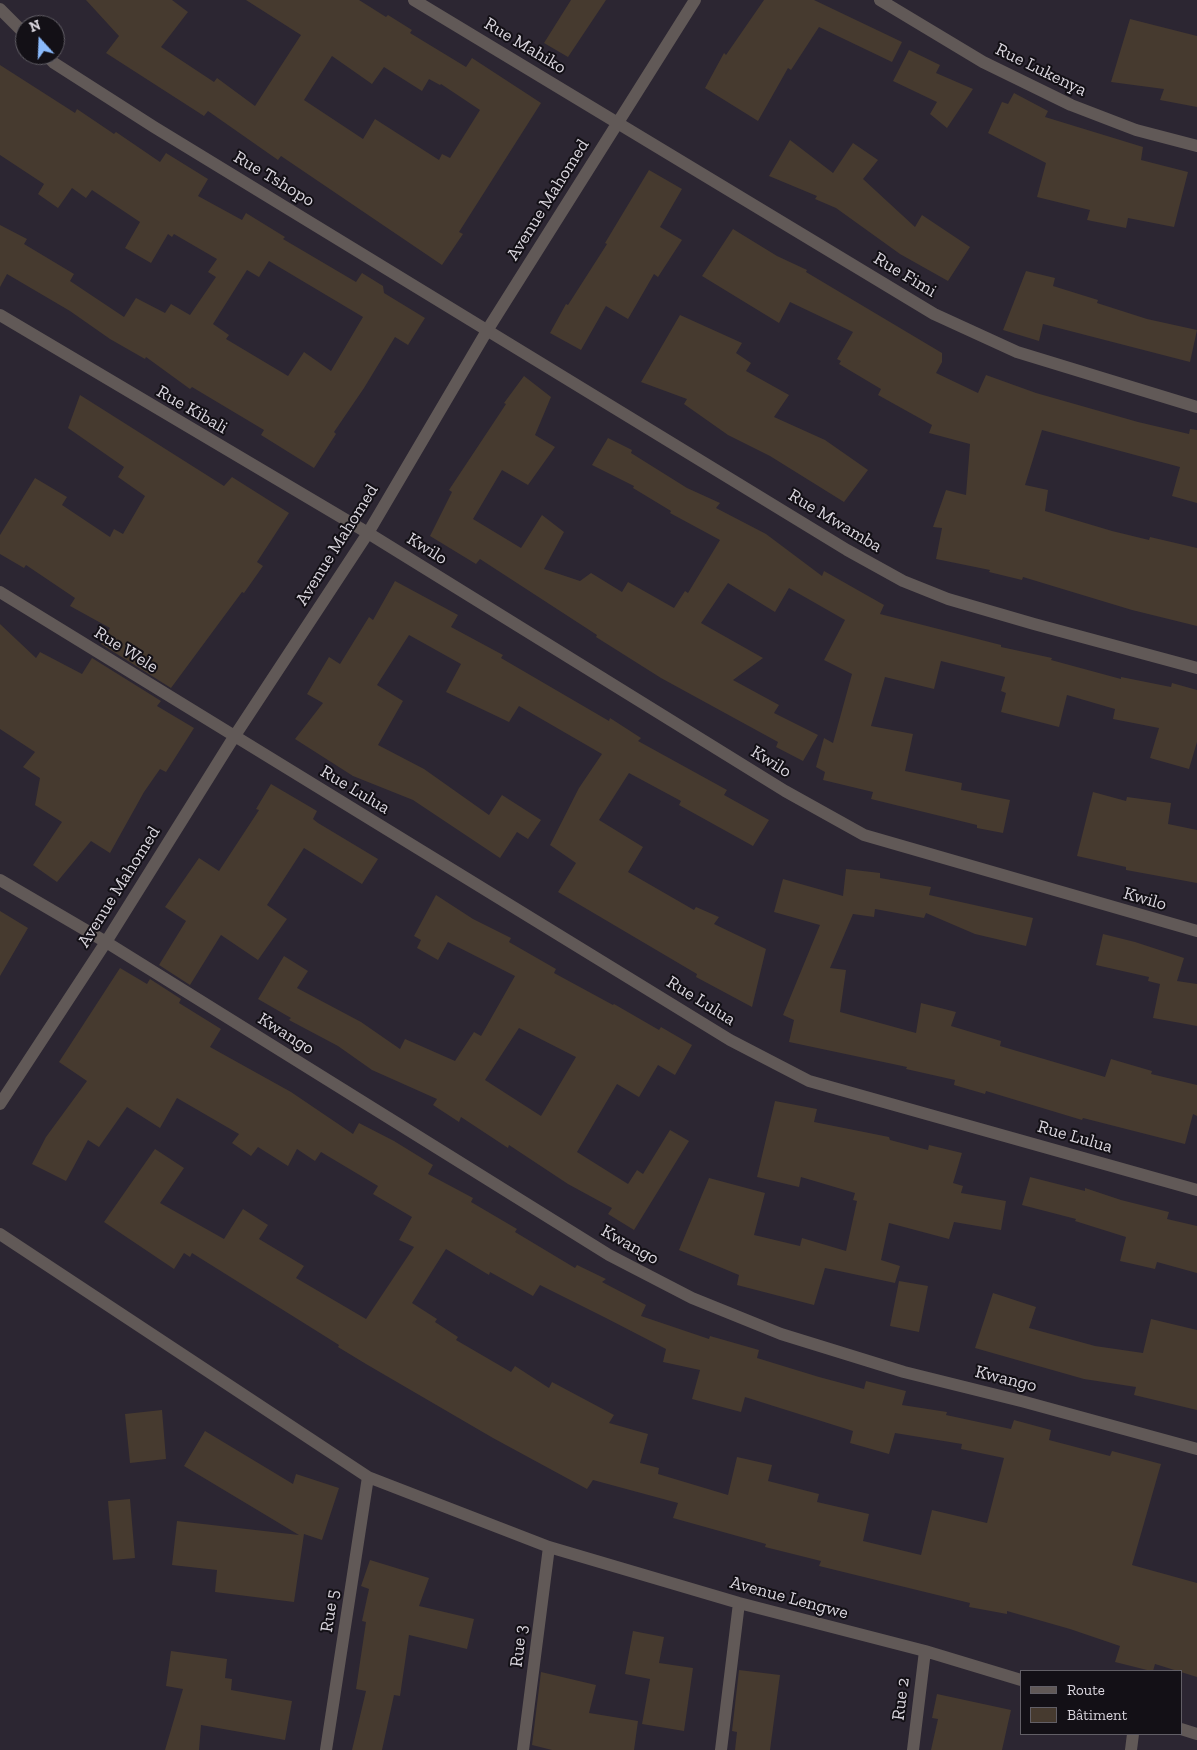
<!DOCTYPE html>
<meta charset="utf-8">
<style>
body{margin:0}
#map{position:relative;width:1197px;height:1750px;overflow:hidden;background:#2c2632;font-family:"Zilla Slab",serif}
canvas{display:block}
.legend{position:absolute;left:1020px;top:1670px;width:162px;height:65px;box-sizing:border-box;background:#131016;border:1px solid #625f66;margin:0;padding:6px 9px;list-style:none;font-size:15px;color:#d9d5dd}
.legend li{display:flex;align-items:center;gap:10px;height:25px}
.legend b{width:25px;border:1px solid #625f66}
.north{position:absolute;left:15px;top:15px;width:50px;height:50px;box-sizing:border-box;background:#131016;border:1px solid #625f66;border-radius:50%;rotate:340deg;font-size:14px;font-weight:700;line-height:20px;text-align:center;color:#d9d5dd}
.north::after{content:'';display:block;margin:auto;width:18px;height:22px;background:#8abafc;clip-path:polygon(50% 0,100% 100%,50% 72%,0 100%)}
</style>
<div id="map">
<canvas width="1197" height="1750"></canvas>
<ul class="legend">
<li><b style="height:6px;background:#615957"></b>Route</li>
<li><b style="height:14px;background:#463a2f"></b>Bâtiment</li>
</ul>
<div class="north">N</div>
</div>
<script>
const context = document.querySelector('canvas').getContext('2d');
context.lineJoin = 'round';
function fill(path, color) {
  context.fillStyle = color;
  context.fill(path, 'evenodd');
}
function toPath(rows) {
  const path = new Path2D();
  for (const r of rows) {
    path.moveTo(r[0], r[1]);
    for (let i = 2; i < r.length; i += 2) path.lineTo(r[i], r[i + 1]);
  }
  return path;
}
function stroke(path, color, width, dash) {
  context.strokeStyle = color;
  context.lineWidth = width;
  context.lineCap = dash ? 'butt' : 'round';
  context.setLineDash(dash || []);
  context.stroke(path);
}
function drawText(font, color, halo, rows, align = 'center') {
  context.font = font + ' "Zilla Slab",serif';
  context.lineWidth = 4;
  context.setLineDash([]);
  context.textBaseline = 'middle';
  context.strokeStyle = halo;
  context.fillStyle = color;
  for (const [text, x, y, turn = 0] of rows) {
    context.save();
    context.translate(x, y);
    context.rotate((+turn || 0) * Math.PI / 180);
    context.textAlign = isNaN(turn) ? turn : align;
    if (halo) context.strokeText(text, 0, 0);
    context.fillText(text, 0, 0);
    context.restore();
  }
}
const building = toPath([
 [86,0,172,0,188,12,161,47,214,82,217,78,255,106,301,35,246,0,359,0,386,17,388,15,412,30,410,33,466,67,472,58,541,103,459,232,463,234,442,265,281,156,278,160,208,111,204,116,106,53,119,36],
 [332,56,372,84,384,67,422,91,429,79,440,85,441,84,480,110,450,158,442,154,439,160,375,119,363,139,304,100],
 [571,0,606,0,568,57,544,43],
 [764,0,814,0,902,42,892,62,819,27,791,70,788,68,758,121,705,88,724,53,726,55],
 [1130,19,1197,36,1197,107,1160,100,1164,89,1111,82],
 [909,50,940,65,936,73,973,89,947,128,930,114,937,102,893,81],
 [0,65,75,113,77,109,114,134,116,132,160,162,166,153,208,179,198,196,242,220,246,213,285,237,283,239,356,282,362,273,383,286,384,293,425,318,408,345,395,337,364,388,334,432,336,434,314,468,261,435,264,430,192,387,190,389,146,357,145,359,110,339,70,311,7,274,0,287,0,225,27,239,24,244,74,274,70,281,124,317,136,298,165,313,171,304,190,315,216,277,208,272,217,259,174,234,172,237,168,234,151,263,125,248,140,222,92,190,86,198,72,188,58,208,38,194,44,184,0,155],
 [269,261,363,317,331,371,304,352,288,376,226,339,229,335,213,324,247,270,259,277],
 [1014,93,1048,111,1045,117,1143,147,1141,160,1188,172,1174,227,1128,218,1126,228,1087,220,1090,210,1037,197,1046,163,988,133,1002,102,1008,104],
 [790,140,833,173,853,143,878,160,863,179,915,227,922,215,970,247,948,281,900,254,836,208,815,199,817,196,769,176],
 [649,170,682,189,660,227,682,240,658,277,654,274,628,319,606,306,581,350,550,333,566,304,568,305,607,244,605,243],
 [733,229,777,256,807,270,806,272,942,353,942,362,936,373,978,393,986,375,1036,393,1138,422,1189,434,1190,429,1197,430,1197,503,1172,496,1180,467,1042,430,1025,485,1048,490,1045,511,1112,531,1149,540,1150,537,1197,548,1197,626,1132,610,1023,577,1022,580,989,572,990,570,936,559,942,528,933,527,946,490,966,495,970,444,929,433,932,425,878,395,881,389,839,364,841,361,837,359,853,332,790,302,779,323,702,276],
 [1026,271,1055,278,1053,286,1098,300,1097,303,1147,319,1197,330,1190,362,1043,324,1039,341,1003,330],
 [680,315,742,343,736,353,751,363,746,371,789,395,774,417,825,440,868,470,844,502,770,456,728,435,684,404,687,399,641,382],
 [524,376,551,397,535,435,555,447,528,485,502,470,473,519,521,548,542,515,564,532,544,569,580,581,591,573,622,592,628,582,674,608,685,591,688,593,720,540,670,513,671,511,633,488,634,486,592,465,608,438,632,450,631,453,687,488,720,503,716,508,766,534,822,576,824,571,884,605,880,614,1001,645,1001,647,1052,658,1051,660,1121,679,1121,677,1171,687,1172,683,1197,690,1197,742,1189,769,1150,758,1159,728,1113,719,1115,709,1067,695,1059,727,1001,712,1006,693,1001,691,1005,677,941,661,934,689,885,677,871,726,913,734,905,771,962,783,961,790,1010,800,1003,833,977,828,977,825,871,799,873,792,823,780,825,772,816,767,824,738,833,743,852,674,824,660,845,620,789,588,775,612,728,583,701,623,763,658,733,680,779,705,774,713,818,735,803,761,776,747,778,742,661,678,596,637,597,635,480,559,476,564,430,536,452,492,449,490,506,404,504,403],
 [80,395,224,486,232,477,289,513,257,562,263,566,244,593,242,592,171,688,101,644,110,628,70,606,75,598,26,565,24,568,0,554,0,535,35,478,67,497,62,505,110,537,114,529,123,534,145,496,118,477,124,467,68,428],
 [395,581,458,615,451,627,503,655,501,658,609,721,610,718,641,738,638,741,727,790,724,795,769,820,753,846,679,805,681,801,629,773,599,820,643,847,628,872,694,910,696,907,719,917,714,924,766,949,752,1007,696,977,697,974,558,892,576,863,550,845,579,788,602,754,519,706,509,722,446,692,461,664,409,635,377,685,403,701,378,745,424,769,489,815,502,795,541,820,528,839,517,832,500,858,413,800,353,776,295,739,323,703,307,694,329,657,340,664,369,617,373,620],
 [0,624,36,658,40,652,82,674,92,658,161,701,157,706,194,728,166,772,160,769,144,792,110,853,91,841,57,882,33,865,62,822,35,805,40,778,23,767,35,752,0,729],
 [271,784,317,811,313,819,318,823,378,859,362,884,304,848,267,905,287,919,258,960,221,935,190,985,159,965,186,921,165,907,199,858,219,871,259,810,256,809],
 [1093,792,1126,801,1127,797,1171,803,1168,824,1197,830,1197,883,1126,870,1126,867,1077,856],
 [846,869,880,873,880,878,931,887,929,895,1033,918,1026,946,975,934,926,913,924,918,875,909,874,917,853,914,830,968,846,970,840,1012,916,1033,921,1003,956,1012,951,1026,1001,1041,1000,1046,1105,1077,1111,1059,1152,1071,1151,1074,1197,1085,1197,1116,1193,1114,1185,1144,1083,1118,1082,1120,986,1091,985,1094,954,1085,955,1080,906,1069,907,1067,789,1042,794,1020,783,1015,820,925,774,912,783,879,843,896],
 [436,895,473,919,511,938,509,942,556,969,554,973,613,1005,614,1004,659,1030,661,1027,692,1045,675,1075,658,1065,639,1097,617,1084,577,1152,628,1184,637,1170,643,1174,670,1130,689,1141,634,1230,608,1214,612,1208,568,1184,509,1145,508,1148,461,1117,459,1122,433,1105,437,1099,372,1070,338,1046,289,1020,291,1018,258,999,284,956,308,971,297,988,361,1022,400,1049,405,1039,455,1061,474,1032,481,1036,515,976,448,942,438,960,417,948,421,940,414,936],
 [519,1028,576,1057,541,1116,485,1080],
 [0,911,28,928,0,976],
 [1103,934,1135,942,1184,958,1177,981,1197,984,1197,1026,1153,1018,1160,984,1148,981,1149,977,1096,965],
 [120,968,147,984,150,979,181,999,179,1003,221,1029,210,1047,291,1092,353,1134,359,1123,394,1141,433,1165,428,1174,473,1198,471,1202,517,1229,515,1232,575,1268,577,1265,606,1279,602,1282,646,1305,641,1316,709,1339,710,1336,759,1350,757,1358,819,1377,864,1389,866,1381,906,1391,902,1405,947,1412,946,1415,1011,1429,1014,1420,1051,1430,1049,1440,1110,1456,1112,1451,1161,1464,1132,1565,1197,1583,1197,1677,1155,1664,1153,1671,1151,1671,1115,1662,1120,1646,1070,1629,1007,1611,1007,1614,969,1607,970,1603,819,1566,821,1561,765,1547,766,1544,673,1518,678,1503,593,1480,587,1489,493,1438,366,1364,338,1347,339,1345,192,1253,190,1257,184,1253,174,1269,104,1222,155,1149,184,1168,160,1203,224,1239,243,1209,268,1225,259,1239,304,1266,296,1278,366,1319,414,1247,399,1240,412,1217,373,1194,378,1186,321,1152,315,1161,297,1149,288,1166,258,1147,251,1156,232,1143,239,1134,177,1098,160,1128,127,1107,99,1147,88,1140,66,1181,32,1164,46,1137,87,1081,59,1062],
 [446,1249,489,1275,490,1272,533,1296,540,1285,606,1318,666,1349,663,1362,700,1370,692,1399,741,1412,745,1397,853,1431,850,1443,889,1454,895,1433,962,1444,961,1449,1004,1458,987,1523,932,1510,921,1555,863,1541,869,1514,817,1502,819,1494,768,1481,772,1465,737,1457,728,1495,658,1474,659,1468,640,1463,648,1434,609,1423,614,1415,552,1382,549,1388,515,1366,511,1372,456,1340,458,1337,435,1322,437,1319,412,1303],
 [775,1101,817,1109,814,1122,889,1137,890,1140,928,1150,929,1145,962,1153,953,1183,963,1186,961,1193,1006,1201,1001,1230,954,1222,949,1239,889,1223,881,1260,900,1266,895,1283,825,1268,814,1305,737,1285,739,1275,679,1250,709,1178,765,1193,754,1235,800,1246,802,1238,846,1251,857,1201,853,1200,855,1193,801,1177,799,1187,757,1177],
 [1030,1177,1085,1191,1085,1188,1121,1200,1169,1212,1167,1219,1197,1226,1197,1273,1157,1262,1155,1269,1120,1261,1126,1237,1075,1221,1076,1219,1022,1205],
 [899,1281,928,1286,919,1332,890,1326],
 [993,1293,1036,1307,1029,1328,1095,1346,1143,1353,1151,1319,1197,1330,1197,1410,1134,1395,1136,1387,1084,1379,975,1348],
 [162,1410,166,1459,130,1463,125,1414],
 [205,1431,293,1484,296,1474,339,1488,322,1540,304,1534,294,1602,215,1592,217,1570,172,1565,177,1521,299,1535,184,1466],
 [130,1499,135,1558,113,1560,108,1501],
 [370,1560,429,1578,419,1606,474,1619,467,1649,409,1635,400,1696,394,1695,382,1750,352,1750,366,1691,356,1689,366,1622,362,1621,369,1589,361,1586],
 [633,1631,664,1637,659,1663,693,1668,684,1731,642,1724,650,1679,625,1674],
 [171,1651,227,1659,225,1678,232,1679,231,1690,292,1701,285,1740,201,1725,199,1750,165,1750,183,1689,166,1686],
 [739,1670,780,1675,770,1750,735,1750,737,1732,732,1731],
 [541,1672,596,1685,589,1713,638,1721,634,1750,552,1750,532,1745],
 [937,1694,1011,1710,1002,1750,931,1750,938,1719,932,1718]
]);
const minor = toPath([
 [414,0,934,314,1017,352,1197,407],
 [880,0,983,62,1071,105,1136,130,1197,146],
 [0,9,25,34],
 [46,55,54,63,154,127,847,550,903,581,948,599,1034,624,1197,668],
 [0,315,368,533,785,791,864,835,1197,931],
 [0,592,730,1040,809,1081,1197,1190],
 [0,880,106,942,609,1255,692,1298,781,1334,904,1372,1025,1402,1197,1449],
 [0,1104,106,942,234,737,368,533,488,329,695,0],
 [0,1234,368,1477,549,1547,739,1603,925,1651,1021,1680],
 [1181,1729,1197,1734],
 [326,1750,368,1477],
 [523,1750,549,1547],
 [721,1750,739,1603],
 [913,1750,925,1651],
 [1131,1750,1133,1734]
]);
const streetNames = [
 ["Rue Mahiko",525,46,31],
 ["Rue Lukenya",1041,70,26],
 ["Rue Tshopo",274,179,31],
 ["Avenue Mahomed",548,200,-58],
 ["Rue Fimi",905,275,31],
 ["Rue Kibali",192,410,30],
 ["Rue Mwamba",835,521,31],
 ["Avenue Mahomed",337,545,-58],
 ["Kwilo",427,549,32],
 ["Rue Wele",126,650,32],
 ["Kwilo",771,762,32],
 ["Rue Lulua",355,790,31],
 ["Avenue Mahomed",119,887,-58],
 ["Kwilo",1145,899,16],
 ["Rue Lulua",701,1001,32],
 ["Kwango",286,1034,32],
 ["Rue Lulua",1075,1137,16],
 ["Kwango",630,1245,29],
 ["Kwango",1006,1379,14],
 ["Avenue Lengwe",789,1598,15],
 ["Rue 5",330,1611,-81],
 ["Rue 3",519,1646,-83],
 ["Rue 2",901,1699,-83]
];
fill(building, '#463a2f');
stroke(minor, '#615957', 12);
drawText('18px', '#d9d5dd', '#131016', streetNames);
</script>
